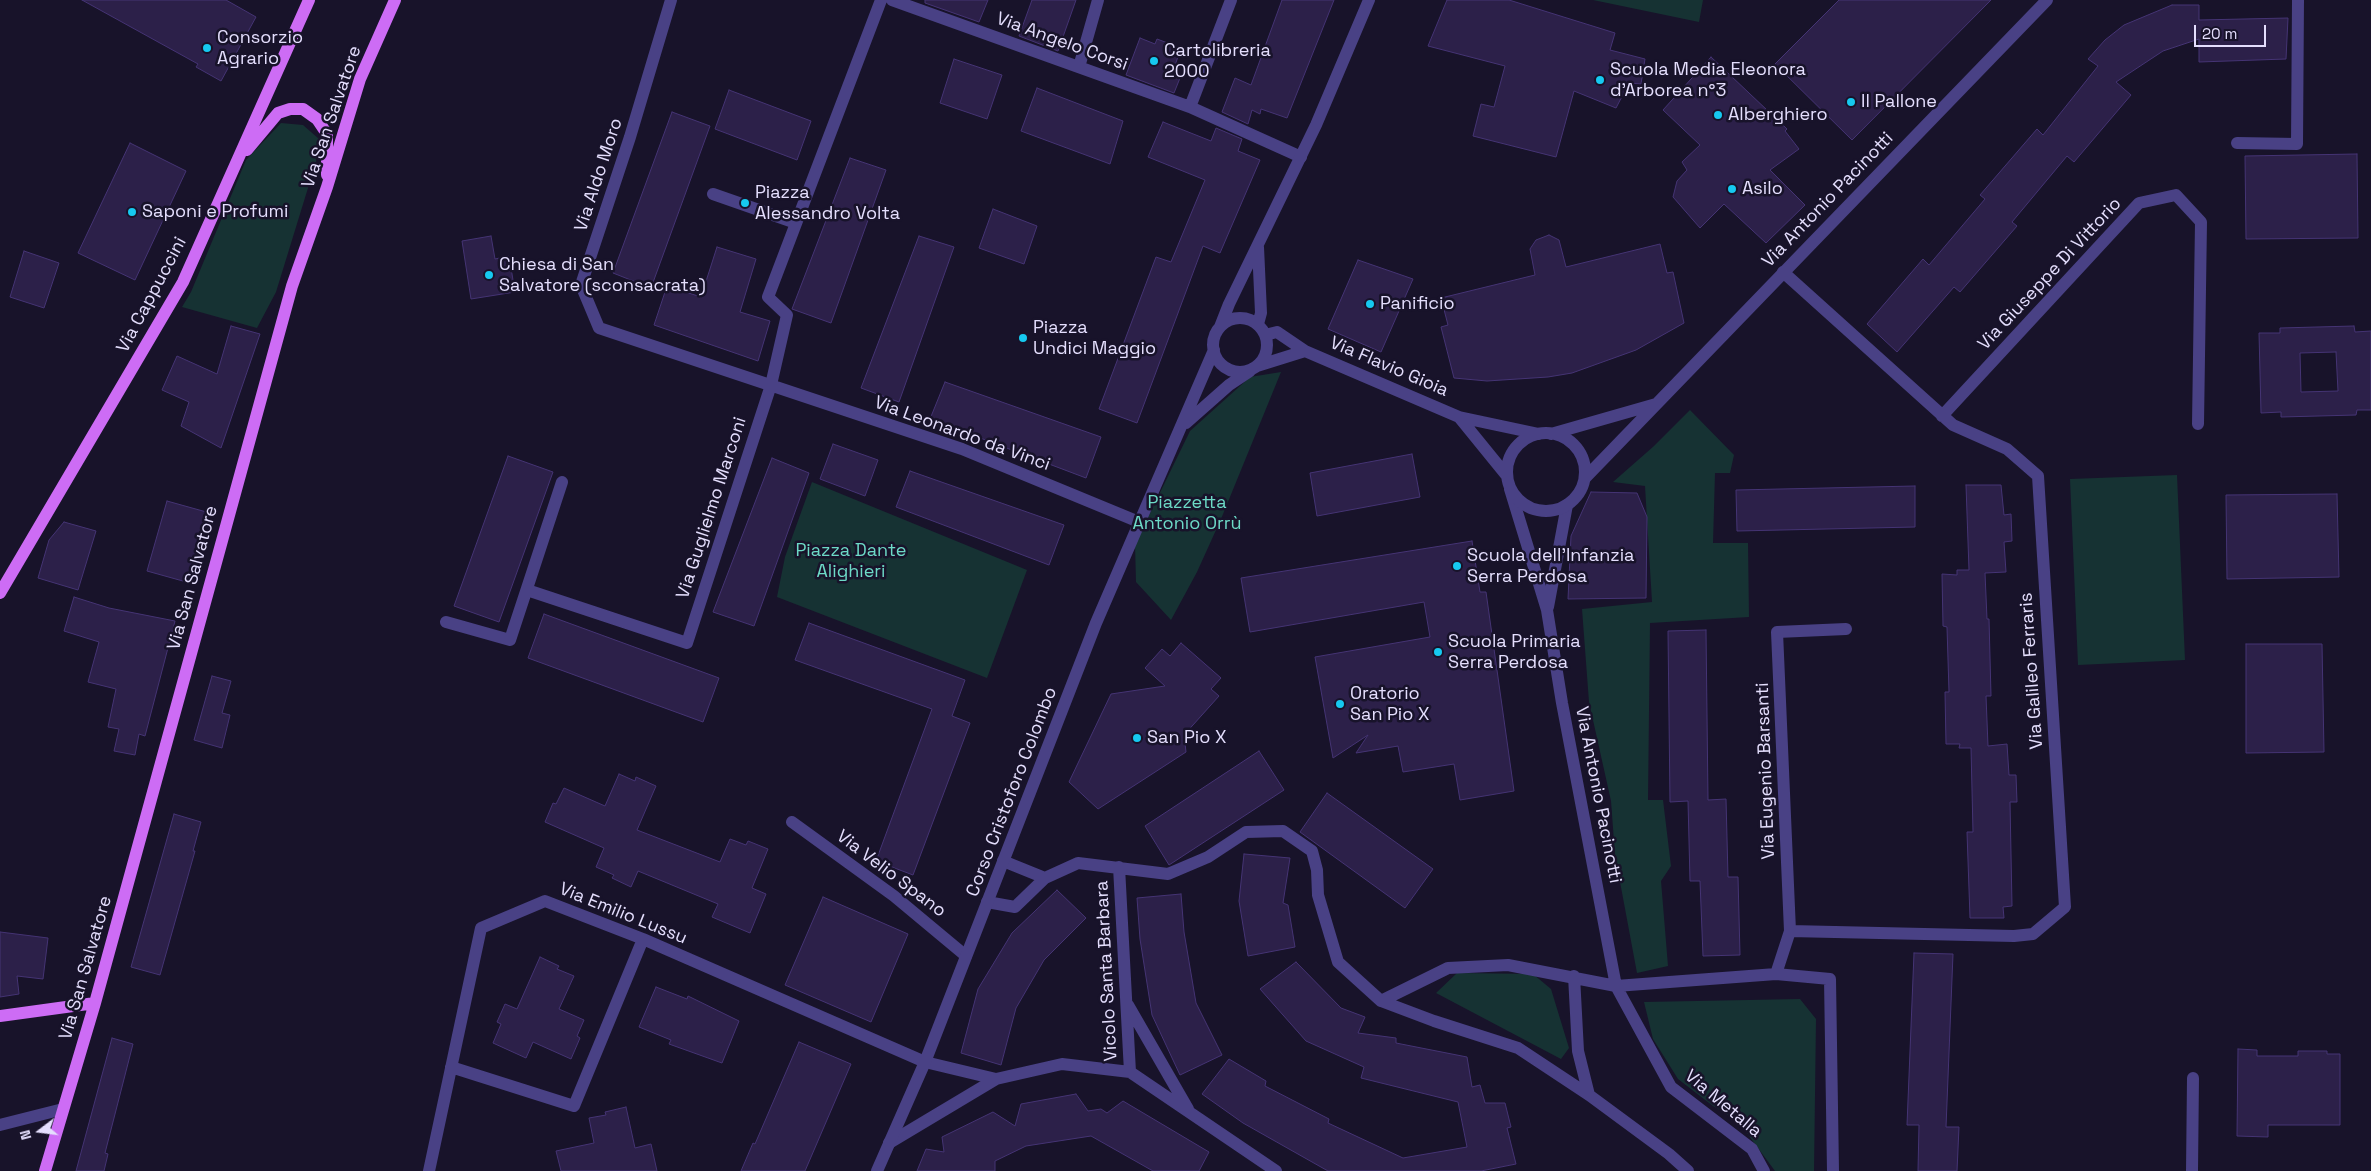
<!DOCTYPE html>
<meta charset="utf-8">
<style>
body{margin:0}
#map{position:relative;width:2371px;height:1171px;overflow:hidden;background:#18132a;font-family:"Space Grotesk",sans-serif}
canvas{display:block}
.north{position:absolute;left:15px;top:1106px;width:50px;height:50px;-webkit-text-stroke:4px #18132a;paint-order:stroke;rotate:255deg;font-size:14px;font-weight:700;line-height:20px;text-align:center;color:#e4defd}
.north::after{content:'';display:block;margin:auto;width:18px;height:22px;background:#e4defd;clip-path:polygon(50% 0,100% 100%,50% 72%,0 100%)}
.scale{position:absolute;left:2194px;top:25px;width:72px;height:22px;box-sizing:border-box;border:2px solid #e4defd;border-top:0;padding-left:6px;font-size:15px;line-height:18px;white-space:nowrap;color:#e4defd;-webkit-text-stroke:4px #18132a;paint-order:stroke}
</style>
<div id="map">
<canvas width="2371" height="1171"></canvas>
<div class="north">N</div>
<div class="scale">20 m</div>
</div>
<script>
const context = document.querySelector('canvas').getContext('2d');
context.lineJoin = 'round';
function fill(path, color) {
  context.fillStyle = color;
  context.fill(path, 'evenodd');
}
function toPath(rows) {
  const path = new Path2D();
  for (const r of rows) {
    if (r.length === 3) {
      path.moveTo(r[0] + r[2], r[1]);
      path.arc(r[0], r[1], r[2], 0, 2 * Math.PI);
      continue;
    }
    path.moveTo(r[0], r[1]);
    for (let i = 2; i < r.length; i += 2) path.lineTo(r[i], r[i + 1]);
  }
  return path;
}
function stroke(path, color, width, dash) {
  context.strokeStyle = color;
  context.lineWidth = width;
  context.lineCap = dash ? 'butt' : 'round';
  context.setLineDash(dash || []);
  context.stroke(path);
}
function drawText(font, color, halo, rows, align = 'center') {
  context.font = font + ' "Space Grotesk",sans-serif';
  context.lineWidth = 5;
  context.setLineDash([]);
  context.textBaseline = 'middle';
  context.strokeStyle = halo;
  context.fillStyle = color;
  for (const [text, x, y, turn = 0] of rows) {
    context.save();
    context.translate(x, y);
    context.rotate((+turn || 0) * Math.PI / 180);
    context.textAlign = isNaN(turn) ? turn : align;
    if (halo) context.strokeText(text, 0, 0);
    context.fillText(text, 0, 0);
    context.restore();
  }
}
const green = toPath([
 [1593,0,1703,0,1699,22],
 [281,123,303,125,319,139,316,162,276,292,257,328,182,307,191,292,246,160],
 [1281,372,1221,519,1197,572,1171,620,1136,582,1135,544,1190,431,1250,377],
 [1690,410,1734,455,1730,473,1715,473,1713,543,1748,543,1749,617,1650,623,1648,800,1663,800,1671,866,1661,881,1668,966,1637,973,1615,855,1611,801,1589,702,1582,609,1652,602,1645,486,1613,482,1654,446],
 [2177,475,2185,660,2078,665,2070,479],
 [812,482,1027,570,987,678,777,597,785,557],
 [1457,973,1533,974,1551,989,1569,1048,1561,1059,1436,993],
 [1800,999,1816,1019,1814,1171,1775,1171,1738,1121,1713,1106,1678,1079,1653,1039,1644,1002]
]);
const building = toPath([
 [82,0,226,0,256,17,221,81,196,67,198,64,82,0],
 [925,0,988,0,979,22,925,3,925,0],
 [1032,0,1076,0,1058,51,1019,36,1032,0],
 [1282,0,1334,0,1287,118,1261,109,1260,114,1252,110,1248,124,1222,112,1235,78,1251,85,1282,0],
 [1447,0,1509,0,1615,33,1610,50,1645,59,1641,84,1629,83,1616,108,1574,91,1556,157,1473,136,1481,104,1494,107,1505,66,1428,46,1447,0],
 [1839,0,1991,0,1852,140,1775,64,1839,0],
 [2172,5,2199,5,2199,20,2288,18,2286,59,2199,62,2199,39,2163,51,2116,82,2131,95,2074,162,2067,156,2012,222,2017,226,1960,292,1954,287,1897,352,1867,324,1923,259,1929,265,1985,199,1980,195,2037,129,2043,135,2098,66,2088,59,2105,40,2124,25,2172,5],
 [1140,38,1155,44,1157,39,1181,48,1172,74,1180,78,1174,93,1126,75,1140,38],
 [1711,57,1787,129,1785,131,1799,149,1770,170,1805,205,1766,243,1724,204,1700,228,1673,197,1677,181,1687,170,1682,162,1700,145,1663,110,1711,57],
 [954,59,1002,75,987,119,940,103,954,59],
 [1037,88,1123,121,1110,164,1021,131,1037,88],
 [729,90,811,121,797,160,715,129,729,90],
 [672,112,710,126,651,288,613,273,672,112],
 [1163,122,1211,141,1216,128,1242,139,1238,151,1260,160,1220,253,1203,246,1137,423,1099,409,1156,257,1171,262,1205,180,1148,157,1163,122],
 [130,143,186,171,135,280,78,253,130,143],
 [2357,154,2358,238,2246,239,2245,156,2357,154],
 [850,158,886,170,831,323,792,309,850,158],
 [993,209,1037,226,1024,264,979,248,993,209],
 [1549,235,1559,240,1566,267,1660,244,1667,273,1673,272,1684,323,1636,350,1572,373,1548,377,1487,381,1454,378,1441,327,1448,325,1441,298,1535,275,1530,249,1536,240,1549,235],
 [491,236,495,259,509,256,515,292,471,299,462,241,491,236],
 [919,236,954,247,899,402,861,388,919,236],
 [717,247,756,259,740,312,770,321,758,361,654,325,667,286,701,297,717,247],
 [24,251,59,263,44,308,10,297,24,251],
 [1358,260,1413,279,1381,352,1328,329,1358,260],
 [231,326,260,334,221,448,181,426,189,402,162,390,177,356,217,374,231,326],
 [2354,326,2355,332,2371,331,2371,410,2357,410,2356,415,2281,417,2281,412,2261,413,2259,333,2280,333,2280,328,2354,326],
 [2336,352,2338,391,2301,392,2300,353,2336,352],
 [945,382,1101,437,1086,478,930,419,945,382],
 [833,444,878,460,865,496,820,479,833,444],
 [1412,454,1420,497,1317,516,1310,473,1412,454],
 [508,456,553,472,499,622,454,606,508,456],
 [772,458,809,473,754,626,713,612,772,458],
 [910,471,1064,525,1049,565,896,507,910,471],
 [1966,485,2001,485,2004,515,2011,514,2012,541,2004,542,2006,572,1985,573,1987,619,1989,619,1991,696,1986,696,1988,746,2007,744,2009,775,2016,775,2017,802,2010,802,2012,906,2003,907,2004,918,1970,918,1967,832,1973,832,1971,748,1959,748,1960,744,1946,744,1945,692,1949,692,1947,627,1943,626,1942,574,1957,575,1957,570,1969,570,1966,485],
 [1915,486,1915,527,1737,531,1736,490,1915,486],
 [1591,492,1637,493,1647,517,1646,598,1568,599,1571,536,1591,492],
 [2337,494,2339,577,2227,579,2226,495,2337,494],
 [167,501,210,513,190,583,147,571,167,501],
 [64,522,96,531,78,590,38,578,49,540,64,522],
 [1472,541,1480,592,1486,592,1514,791,1460,800,1454,764,1403,772,1398,746,1356,753,1368,735,1333,758,1315,657,1430,637,1424,602,1250,632,1241,578,1472,541],
 [74,597,109,608,175,621,145,736,139,734,135,755,114,751,119,729,108,727,116,689,88,682,99,642,64,631,74,597],
 [544,614,719,678,703,722,528,658,544,614],
 [809,623,965,680,952,716,970,723,913,875,876,861,932,709,795,660,809,623],
 [1706,630,1708,800,1726,799,1728,877,1738,877,1740,955,1703,956,1700,881,1690,881,1688,801,1670,802,1668,631,1706,630],
 [1181,643,1221,678,1211,689,1219,696,1184,735,1186,752,1098,809,1069,782,1111,694,1165,686,1145,668,1162,649,1170,656,1181,643],
 [2246,644,2322,644,2324,752,2246,753,2246,644],
 [212,676,231,681,222,713,230,715,222,748,194,740,212,676],
 [1259,751,1284,790,1169,865,1145,826,1259,751],
 [619,774,635,781,636,777,656,786,637,830,720,862,730,839,746,845,748,841,768,849,752,888,766,894,750,933,712,917,718,904,638,871,631,887,612,878,614,875,596,867,604,848,545,822,553,803,556,804,564,788,605,806,619,774],
 [1327,793,1433,869,1405,908,1300,832,1327,793],
 [174,814,201,822,193,851,195,851,160,975,131,967,174,814],
 [1244,854,1290,858,1283,903,1288,905,1295,947,1248,956,1239,901,1244,854],
 [1057,890,1086,918,1044,960,1016,1008,1001,1065,961,1053,978,989,1012,933,1057,890],
 [1181,894,1184,932,1196,1003,1222,1055,1180,1075,1152,1015,1140,939,1137,898,1181,894],
 [823,897,908,934,871,1022,785,985,823,897],
 [0,932,48,938,43,979,17,976,19,994,0,997,0,932],
 [1914,953,1953,954,1946,1127,1959,1127,1957,1171,1918,1171,1919,1125,1907,1125,1914,953],
 [540,957,559,966,557,969,574,976,559,1009,584,1020,577,1036,580,1038,571,1059,533,1042,526,1058,493,1043,501,1024,497,1022,505,1004,517,1009,540,957],
 [1296,962,1341,1008,1365,1017,1358,1033,1396,1038,1396,1043,1467,1057,1472,1087,1480,1085,1485,1103,1505,1103,1511,1127,1507,1128,1516,1164,1481,1171,1328,1171,1243,1123,1202,1094,1229,1059,1266,1081,1265,1086,1329,1119,1328,1123,1403,1158,1467,1147,1458,1102,1361,1078,1364,1067,1306,1041,1260,989,1296,962],
 [656,987,687,999,688,996,739,1021,722,1063,669,1044,671,1040,639,1027,656,987],
 [112,1038,133,1044,105,1153,108,1154,104,1171,76,1171,112,1038],
 [799,1042,851,1064,805,1171,741,1171,753,1143,755,1144,799,1042],
 [2238,1049,2257,1050,2257,1056,2298,1056,2298,1051,2327,1051,2327,1054,2340,1054,2340,1125,2268,1125,2268,1137,2237,1136,2238,1049],
 [1076,1094,1088,1111,1101,1109,1107,1113,1123,1101,1209,1152,1199,1171,1153,1171,1091,1136,1026,1146,995,1161,995,1171,917,1171,926,1149,944,1152,942,1137,993,1112,1015,1126,1021,1104,1076,1094],
 [626,1107,635,1148,651,1144,657,1171,561,1171,556,1151,594,1143,589,1118,606,1115,605,1112,626,1107]
]);
const service = toPath([
 [0,1125,63,1109]
]);
const minor = toPath([
 [671,0,630,137,581,285,599,328,962,449,1139,522],
 [892,0,1190,107,1301,157],
 [1079,67,1098,0],
 [1190,107,1231,0],
 [2237,143,2297,144,2298,0],
 [713,194,796,223],
 [1783,272,1953,425,2007,449,2038,476,2065,907,2033,934,2014,936,1790,931],
 [1942,416,2139,203,2176,195,2201,222,2198,424],
 [1510,489,1547,610,1562,703,1616,986,1671,1087,1752,1149,1764,1171],
 [527,590,687,643,771,385,787,315,768,297,881,0],
 [1548,607,1567,505],
 [446,622,510,640,562,482],
 [792,822,894,896,966,956],
 [1003,861,1045,878],
 [1119,867,1130,1072],
 [987,902,1015,907,1045,878,1078,863,1168,874,1208,857,1246,832,1283,831,1312,851,1317,870,1318,895,1338,962,1381,1001,1434,1021,1518,1048,1589,1095,1669,1154,1688,1171],
 [1776,974,1790,931,1777,632,1846,629],
 [1574,976,1578,1051,1589,1095],
 [1381,1001,1448,968,1508,965,1616,986,1776,974,1830,979,1833,1171],
 [1128,1005,1188,1109],
 [451,1067,574,1106,643,939],
 [889,1143,996,1079,1062,1064,1130,1072,1276,1171],
 [429,1171,481,928,545,901,643,939,925,1062,996,1079],
 [2192,1171,2193,1078]
]);
const tertiary = toPath([
 [1258,247,1261,313,1258,324],
 [1240,345,27],
 [1220,327,1229,304,1316,125,1369,0],
 [1265,335,1277,332,1305,351,1459,417,1539,434],
 [1257,366,1305,351],
 [1459,417,1507,476],
 [1186,423,1229,385,1250,371],
 [1546,472,39],
 [1551,434,1656,404],
 [1585,478,2047,0],
 [877,1171,925,1062,1096,623,1214,350]
]);
const primary = toPath([
 [247,150,278,113,290,109,303,109,317,119,327,134,327,175],
 [0,593,183,282,309,0],
 [0,1016,95,1003],
 [45,1171,95,1003,292,286,327,187,360,79,395,0]
]);
const markers = [
 [207,48,5,"#16c9f0"],
 [1154,61,5,"#16c9f0"],
 [1600,80,5,"#16c9f0"],
 [1851,102,5,"#16c9f0"],
 [1718,115,5,"#16c9f0"],
 [1732,189,5,"#16c9f0"],
 [745,203,5,"#16c9f0"],
 [132,212,5,"#16c9f0"],
 [489,275,5,"#16c9f0"],
 [1370,304,5,"#16c9f0"],
 [1023,338,5,"#16c9f0"],
 [1457,566,5,"#16c9f0"],
 [1438,652,5,"#16c9f0"],
 [1340,704,5,"#16c9f0"],
 [1137,738,5,"#16c9f0"]
];
const poiNames = [
 ["Consorzio",217,38],
 ["Agrario",217,59],
 ["Cartolibreria",1164,51],
 ["2000",1164,72],
 ["Scuola Media Eleonora",1610,70],
 ["d'Arborea n°3",1610,91],
 ["Il Pallone",1861,102],
 ["Alberghiero",1728,115],
 ["Asilo",1742,189],
 ["Piazza",755,193],
 ["Alessandro Volta",755,214],
 ["Saponi e Profumi",142,212],
 ["Chiesa di San",499,265],
 ["Salvatore (sconsacrata)",499,286],
 ["Panificio",1380,304],
 ["Piazza",1033,328],
 ["Undici Maggio",1033,349],
 ["Scuola dell'Infanzia",1467,556],
 ["Serra Perdosa",1467,577],
 ["Scuola Primaria",1448,642],
 ["Serra Perdosa",1448,663],
 ["Oratorio",1350,694],
 ["San Pio X",1350,715],
 ["San Pio X",1147,738]
];
const streetNames = [
 ["Via Angelo Corsi",1062,42,20],
 ["Via San Salvatore",332,117,-71],
 ["Via Aldo Moro",599,175,-72],
 ["Via Antonio Pacinotti",1828,200,-46],
 ["Via Giuseppe Di Vittorio",2050,274,-47],
 ["Via Cappuccini",152,295,-62],
 ["Via Flavio Gioia",1389,367,23],
 ["Via Leonardo da Vinci",962,434,20],
 ["Via Guglielmo Marconi",712,508,-72],
 ["Via San Salvatore",193,578,-75],
 ["Via Galileo Ferraris",2032,671,-94],
 ["Via Eugenio Barsanti",1766,771,-92],
 ["Corso Cristoforo Colombo",1012,792,-69],
 ["Via Antonio Pacinotti",1598,795,79],
 ["Via Velio Spano",891,874,37],
 ["Via Emilio Lussu",623,914,22],
 ["Via San Salvatore",86,968,-74],
 ["Vicolo Santa Barbara",1107,971,-93],
 ["Via Metalla",1723,1104,40]
];
const parkNames = [
 ["Piazzetta",1187,503],
 ["Antonio Orrù",1187,524],
 ["Piazza Dante",851,551],
 ["Alighieri",851,572]
];
fill(green, '#163233');
fill(building, '#2c2049');
stroke(building, '#453474', 1);
stroke(service, '#494185', 12);
stroke(minor, '#494185', 12);
stroke(tertiary, '#494185', 12);
stroke(primary, '#cd6cf5', 12);
for (const [x, y, r, color] of markers) {
  const dot = new Path2D();
  dot.arc(x, y, r, 0, 2 * Math.PI);
  context.fillStyle = color;
  context.fill(dot);
  stroke(dot, '#18132a', 2);
}
drawText('18px', '#e4defd', '#18132a', poiNames, 'left');
drawText('18px', '#e4defd', '#18132a', streetNames);
drawText('18px', '#6ddac7', '#18132a', parkNames);
</script>
